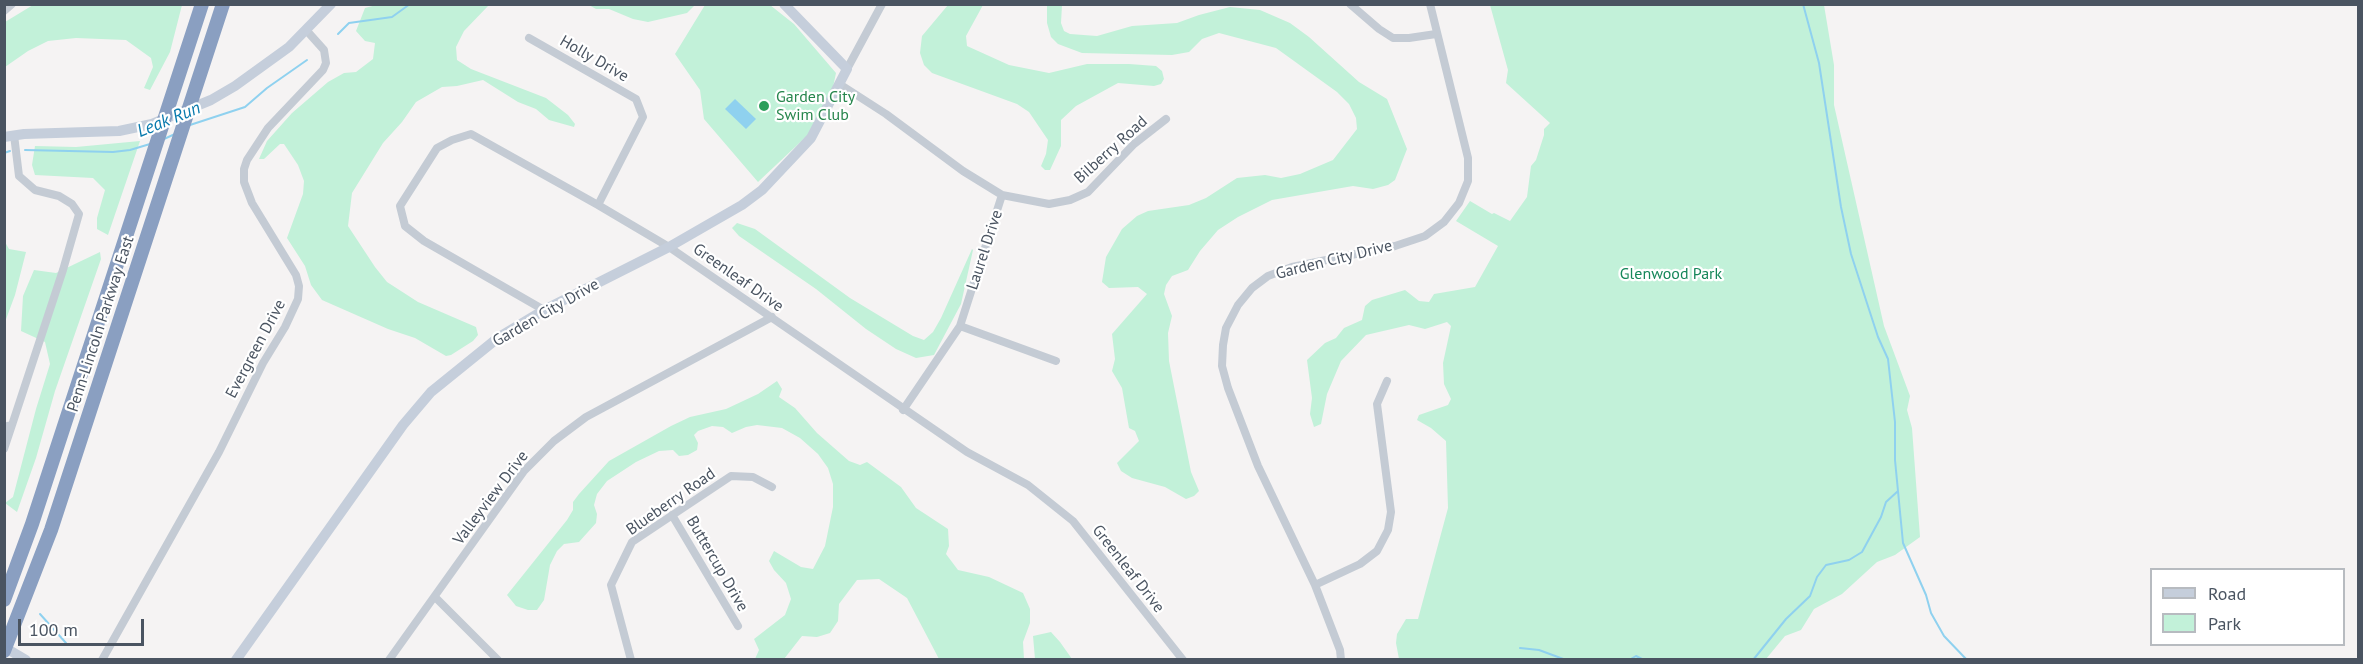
<!DOCTYPE html>
<style>
body{margin:0}
#map{position:relative;width:2363px;height:664px;overflow:hidden;background:#f5f3f3;font-family:"PT Sans",sans-serif}
canvas{display:block}
.frame{position:absolute;inset:0;border:6px solid #4a5461;pointer-events:none}
.legend{position:absolute;left:2150px;top:568px;width:195px;height:78px;box-sizing:border-box;background:#fff;border:2px solid #b7bbc0;margin:0;padding:8px 10px;list-style:none;font-size:18px;color:#4a5461}
.legend li{display:flex;align-items:center;gap:12px;height:30px}
.legend b{width:30px;border:2px solid #b7bbc0}
.scale{position:absolute;left:18px;top:619px;width:126px;height:27px;box-sizing:border-box;border:3px solid #4a5461;border-top:0;padding-left:8px;font-size:18px;line-height:21px;white-space:nowrap;color:#4a5461;-webkit-text-stroke:4px #fff;paint-order:stroke}
</style>
<div id="map">
<canvas width="2363" height="664"></canvas>
<div class="frame"></div>
<ul class="legend">
<li><b style="height:8px;background:#c5cedb"></b>Road</li>
<li><b style="height:16px;background:#c2f1d9"></b>Park</li>
</ul>
<div class="scale">100 m</div>
</div>
<script>
const context = document.querySelector('canvas').getContext('2d');
context.lineJoin = 'round';
function fill(path, color) {
  context.fillStyle = color;
  context.fill(path, 'evenodd');
}
function toPath(rows) {
  const path = new Path2D();
  for (const r of rows) {
    path.moveTo(r[0], r[1]);
    for (let i = 2; i < r.length; i += 2) path.lineTo(r[i], r[i + 1]);
  }
  return path;
}
function stroke(path, color, width, dash) {
  context.strokeStyle = color;
  context.lineWidth = width;
  context.lineCap = dash ? 'butt' : 'round';
  context.setLineDash(dash || []);
  context.stroke(path);
}
function drawText(font, color, halo, rows, align = 'center') {
  context.font = font + ' "PT Sans",sans-serif';
  context.lineWidth = 4.5;
  context.setLineDash([]);
  context.textBaseline = 'middle';
  context.strokeStyle = halo;
  context.fillStyle = color;
  for (const [text, x, y, turn = 0] of rows) {
    context.save();
    context.translate(x, y);
    context.rotate((+turn || 0) * Math.PI / 180);
    context.textAlign = isNaN(turn) ? turn : align;
    if (halo) context.strokeText(text, 0, 0);
    context.fillText(text, 0, 0);
    context.restore();
  }
}
const green = toPath([
 [380,4,489,5,464,31,456,47,457,60,471,69,546,98,568,115,575,124,574,127,549,120,536,109,518,102,483,80,457,86,442,87,416,102,402,122,383,143,352,193,348,226,375,267,387,282,418,302,476,327,478,335,473,341,451,355,446,356,415,338,388,329,322,300,311,285,305,266,287,238,303,194,304,181,298,165,284,144,280,144,264,159,259,159,267,141,292,113,328,82,344,73,356,72,373,59,375,43,365,41,356,31,365,8],
 [1047,4,1062,5,1061,23,1064,31,1070,34,1097,36,1132,26,1177,23,1199,15,1230,7,1260,10,1290,23,1309,37,1359,82,1387,99,1407,149,1395,180,1388,185,1373,189,1353,186,1272,200,1238,217,1218,230,1200,251,1188,270,1172,276,1166,285,1164,294,1172,316,1168,333,1169,361,1191,472,1199,491,1194,496,1186,499,1165,487,1132,478,1121,471,1117,463,1139,441,1135,431,1129,428,1122,388,1112,371,1115,359,1112,334,1147,294,1138,287,1109,288,1102,282,1106,257,1122,229,1137,216,1148,211,1189,205,1206,198,1237,178,1265,175,1281,178,1300,174,1333,160,1357,129,1356,118,1349,104,1337,92,1276,48,1219,33,1202,39,1189,52,1172,55,1082,53,1058,44,1051,37,1047,23],
 [33,5,33,4,182,5,170,52,150,90,144,88,153,67,151,58,126,40,76,38,48,41,28,51,5,67,5,22],
 [589,5,695,5,687,13,648,22,633,19,609,9,596,9],
 [705,5,770,5,794,24,836,73,832,92,810,133,758,182,704,119,700,90,675,54],
 [948,5,983,5,966,36,967,46,1009,65,1049,73,1087,64,1129,64,1156,66,1162,71,1164,79,1161,84,1154,86,1118,83,1076,106,1061,120,1061,146,1050,170,1045,170,1041,166,1046,154,1048,140,1029,112,1017,104,932,73,924,65,920,53,922,36],
 [1490,5,1824,5,1834,65,1834,105,1884,326,1910,396,1907,410,1912,428,1920,537,1895,555,1877,562,1842,594,1814,609,1801,630,1785,636,1766,659,1399,659,1396,643,1397,634,1406,619,1418,619,1448,508,1446,441,1431,428,1417,420,1419,415,1448,405,1451,399,1444,384,1443,363,1451,326,1447,322,1425,329,1409,325,1366,335,1341,361,1327,394,1321,424,1314,427,1310,414,1312,398,1307,360,1325,343,1336,338,1344,328,1362,320,1365,306,1372,300,1405,290,1419,301,1429,302,1434,294,1475,287,1498,246,1456,221,1470,201,1492,214,1494,213,1510,221,1527,197,1531,166,1536,160,1544,135,1544,129,1550,123,1506,83,1508,70],
 [140,141,108,235,97,229,97,218,105,190,93,178,35,175,32,165,35,146,76,147],
 [737,223,755,229,850,298,913,336,924,340,933,332,941,318,972,249,973,250,961,304,934,355,916,358,896,349,866,329,816,289,739,236,732,228],
 [5,242,9,249,26,252,15,295,5,322],
 [100,252,101,259,55,391,36,458,17,512,5,503,13,497,36,409,50,364,45,342,21,331,23,296,34,270,56,273],
 [777,381,782,389,779,397,795,408,817,433,849,461,860,465,867,462,901,487,916,508,948,529,949,546,946,554,958,570,989,577,1023,593,1030,609,1030,623,1023,642,1024,659,939,659,907,598,879,579,857,580,839,604,838,621,830,633,817,637,802,636,784,659,755,659,759,650,754,639,785,615,791,599,786,583,774,570,769,561,774,551,801,567,813,569,825,546,833,507,833,484,828,468,818,454,800,438,782,428,757,425,746,427,732,433,723,427,712,426,698,431,694,435,698,443,697,450,688,455,679,456,673,450,659,451,636,462,607,481,597,494,594,505,597,514,596,523,579,542,564,544,557,551,550,565,544,600,537,610,528,610,516,606,507,595,567,520,573,510,573,502,579,494,609,461,671,426,690,417,726,409,758,394],
 [1051,632,1060,642,1072,659,1035,659,1033,636]
]);
const water = toPath([
 [735,99,756,119,746,129,725,109]
]);
const stream = toPath([
 [1803,4,1819,63,1841,207,1851,254,1878,337,1888,359,1895,422,1895,460,1903,543,1926,595,1931,613,1944,636,1967,660],
 [338,34,349,23,392,17,410,4],
 [190,125,245,107,267,88,307,60],
 [164,139,175,134],
 [25,150,113,152,130,150,150,144],
 [4,153,10,151],
 [40,614,66,643],
 [1520,648,1539,650,1566,660],
 [1629,660,1636,656,1644,660],
 [1753,660,1786,619,1810,596,1817,577,1826,565,1849,560,1862,552,1881,517,1886,502,1898,491]
]);
const street = toPath([
 [1350,4,1379,29,1393,38,1409,38,1436,34],
 [4,11,12,4],
 [529,38,636,99,643,117,598,205],
 [847,69,882,4],
 [841,85,886,114,963,171,1002,195,1049,204,1070,200,1088,192,1134,144,1166,119],
 [544,310,424,241,405,226,400,206,437,148,452,140,471,134,598,205,669,247,967,452,1028,485,1073,521,1183,660],
 [960,326,1056,361],
 [903,410,960,326,1002,195],
 [4,427,12,425,63,270,79,214,72,204,59,196,35,190,19,176,14,135],
 [4,449,12,425],
 [672,515,738,626],
 [1315,585,1360,564,1377,551,1388,530,1391,512,1377,404,1387,381],
 [435,597,498,660],
 [102,660,219,452,263,363,285,327,298,299,299,286,296,275,252,203,244,182,244,169,247,160,268,128,323,70,326,63,324,50,307,31],
 [389,660,524,471,554,441,586,417,772,317],
 [631,660,611,585,632,542,731,476,753,477,772,487],
 [1341,660,1340,650,1315,585,1258,466,1228,388,1222,366,1223,345,1226,328,1238,305,1252,288,1268,276,1292,267,1395,246,1425,236,1444,222,1459,203,1468,181,1468,158,1430,4]
]);
const secondary = toPath([
 [4,137,24,134,119,131,152,124,211,100,235,86,289,47,331,4],
 [4,647,26,660],
 [236,660,403,425,431,392,499,337,544,310,669,247,742,205,762,190,811,138,847,69,784,4]
]);
const highway = toPath([
 [4,600,32,524,202,4],
 [4,651,51,530,223,4]
]);
const markers = [
 [764,106,6,"#2e9e5b"]
];
const streetNames = [
 ["Holly Drive",594,59,30],
 ["Bilberry Road",1111,150,-42],
 ["Laurel Drive",985,250,-72],
 ["Garden City Drive",1334,260,-14],
 ["Greenleaf Drive",738,278,35],
 ["Garden City Drive",546,313,-30],
 ["Penn-Lincoln Parkway East",101,324,-72],
 ["Evergreen Drive",256,349,-62],
 ["Valleyview Drive",491,498,-53],
 ["Blueberry Road",671,502,-35],
 ["Buttercup Drive",717,564,60],
 ["Greenleaf Drive",1128,569,52]
];
const leisureNames = [
 ["Garden City",776,97],
 ["Swim Club",776,115]
];
const parkNames = [
 ["Glenwood Park",1671,274]
];
const waterNames = [
 ["Leak Run",169,120,-22]
];
fill(green, '#c2f1d9');
fill(water, '#8fd1ef');
stroke(stream, '#8fd1ef', 2);
stroke(street, '#c4cbd4', 8);
stroke(secondary, '#c5cedb', 10);
stroke(highway, '#8a9fc1', 14);
for (const [x, y, r, color] of markers) {
  const dot = new Path2D();
  dot.arc(x, y, r, 0, 2 * Math.PI);
  context.fillStyle = color;
  context.fill(dot);
  stroke(dot, '#fff', 2);
}
drawText('16px', '#4a5461', '#fff', streetNames);
drawText('16px', '#27864d', '#fff', leisureNames, 'left');
drawText('16px', '#16875a', '#fff', parkNames);
drawText('italic 18px', '#097aad', '#fff', waterNames);
</script>
